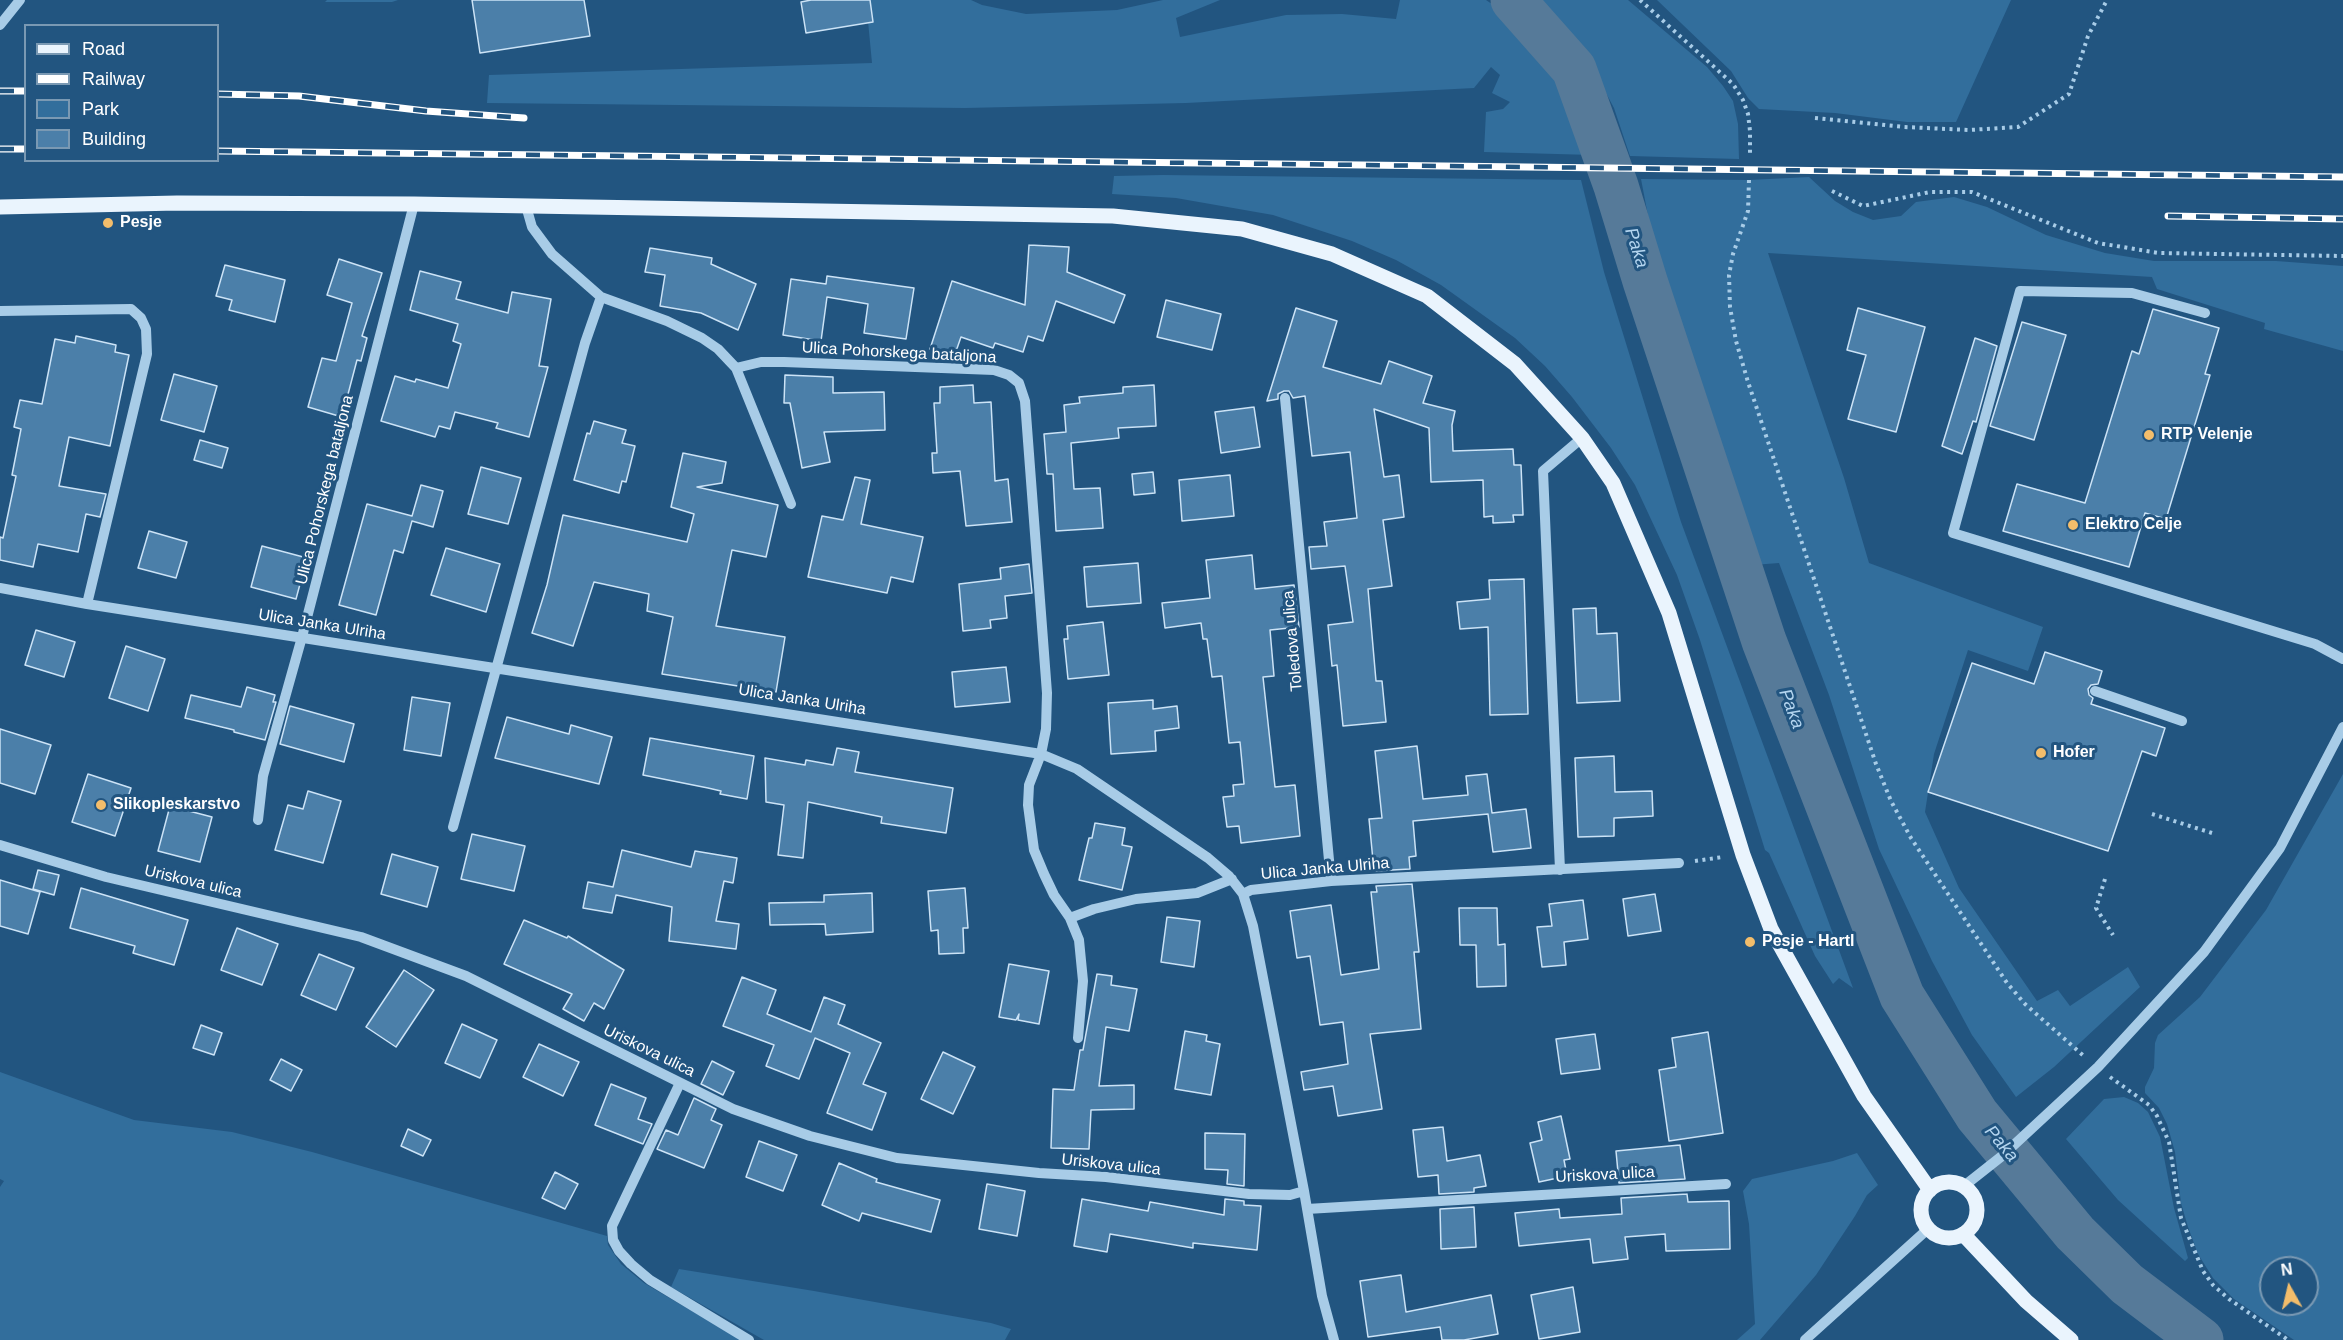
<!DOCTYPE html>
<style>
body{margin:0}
#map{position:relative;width:2343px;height:1340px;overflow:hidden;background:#225580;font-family:Arial,sans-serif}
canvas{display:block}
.legend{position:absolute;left:24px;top:24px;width:195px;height:138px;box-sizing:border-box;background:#225580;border:2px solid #7a99b3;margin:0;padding:8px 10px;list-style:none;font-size:18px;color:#fff}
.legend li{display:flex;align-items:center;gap:12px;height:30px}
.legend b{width:30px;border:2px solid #7a99b3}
.north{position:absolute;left:2259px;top:1256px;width:60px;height:60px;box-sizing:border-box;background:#225580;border:2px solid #7a99b3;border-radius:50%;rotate:352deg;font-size:16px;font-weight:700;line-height:24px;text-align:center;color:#fff}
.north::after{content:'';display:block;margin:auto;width:21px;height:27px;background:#f3bd6b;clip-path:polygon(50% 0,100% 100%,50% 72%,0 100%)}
</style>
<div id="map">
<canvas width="2343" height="1340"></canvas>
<ul class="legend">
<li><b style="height:8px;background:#eaf4fd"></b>Road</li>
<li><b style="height:8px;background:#fff"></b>Railway</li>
<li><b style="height:16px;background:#326e9c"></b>Park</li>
<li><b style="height:16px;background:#4b7fa9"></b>Building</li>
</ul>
<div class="north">N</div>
</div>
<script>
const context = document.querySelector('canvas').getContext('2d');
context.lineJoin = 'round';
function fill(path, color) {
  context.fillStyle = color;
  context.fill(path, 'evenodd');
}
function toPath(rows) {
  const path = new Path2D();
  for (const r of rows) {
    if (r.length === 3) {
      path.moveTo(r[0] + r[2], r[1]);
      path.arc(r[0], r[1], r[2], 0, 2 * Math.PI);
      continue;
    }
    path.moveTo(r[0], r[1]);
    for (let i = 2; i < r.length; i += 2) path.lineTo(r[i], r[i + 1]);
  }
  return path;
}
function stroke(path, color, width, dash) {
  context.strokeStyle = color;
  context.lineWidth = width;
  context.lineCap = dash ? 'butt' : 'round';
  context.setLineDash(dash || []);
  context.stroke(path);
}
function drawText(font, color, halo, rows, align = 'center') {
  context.font = font + ' Arial,sans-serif';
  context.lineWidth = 6;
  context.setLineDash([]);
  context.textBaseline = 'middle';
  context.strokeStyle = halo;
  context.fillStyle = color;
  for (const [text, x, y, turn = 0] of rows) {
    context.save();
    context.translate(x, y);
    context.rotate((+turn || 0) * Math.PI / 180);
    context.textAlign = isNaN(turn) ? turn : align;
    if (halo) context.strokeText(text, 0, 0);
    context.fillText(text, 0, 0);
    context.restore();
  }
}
const green = toPath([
 [327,0,398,0,392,2,325,2],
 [866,0,971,0,982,5,1026,14,1117,10,1163,0,1220,0,1176,18,1180,37,1286,15,1342,14,1396,19,1400,0,1486,0,1508,15,1540,50,1562,84,1584,131,1593,155,1484,152,1486,112,1503,109,1510,102,1492,93,1500,75,1491,67,1474,88,1186,103,965,108,487,103,489,75,872,63],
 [1532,0,1628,0,1707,67,1723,86,1733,101,1738,124,1739,159,1630,156,1614,108,1590,63,1546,11],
 [1657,0,2011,0,1956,122,1907,122,1835,113,1759,109,1748,98,1731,71],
 [1163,175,1581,180,1604,272,1681,522,1853,988,1839,978,1833,984,1815,956,1769,853,1765,850,1700,640,1677,575,1635,485,1611,448,1572,397,1545,366,1515,338,1441,285,1396,260,1352,241,1273,215,1176,198,1112,194,1114,176],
 [1809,177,1835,201,1853,212,1873,220,1901,216,1916,202,1954,197,1987,207,2046,235,2105,253,2154,261,2276,261,2343,266,2343,351,2264,329,2265,323,2157,289,2152,277,1768,253,1844,478,1869,563,2043,627,2028,671,1968,650,1934,754,1925,812,1959,888,2037,1001,2058,990,2070,1006,2128,967,2140,987,2054,1067,2016,1097,1972,1035,1932,961,1879,849,1829,695,1779,563,1753,565,1655,252,1641,179,1749,180],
 [2343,774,2343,1340,2294,1340,2234,1299,2213,1278,2198,1254,2188,1227,2181,1203,2175,1152,2167,1124,2159,1108,2145,1093,2145,1087,2154,1068,2155,1043,2158,1035,2200,997,2266,910],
 [2271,1268,2307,1268,2307,1304,2271,1304],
 [0,1072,134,1120,232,1132,312,1152,607,1236,608,1245,621,1264,644,1283,741,1340,0,1340,0,1187,4,1181,0,1179],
 [2124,1097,2138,1103,2148,1112,2160,1137,2174,1208,2188,1258,2185,1261,2118,1200,2066,1139,2104,1099],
 [1857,1153,1878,1185,1867,1195,1855,1216,1816,1275,1760,1340,1737,1340,1755,1324,1749,1224,1743,1191,1752,1179,1833,1161],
 [679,1269,814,1291,991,1323,1011,1329,1005,1340,764,1340,671,1287]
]);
const river = toPath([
 [1513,0,1574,69,1616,186,1645,281,1764,641,1902,996,1977,1115,2075,1233,2127,1284,2201,1340]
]);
const building = toPath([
 [472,0,584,0,590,36,480,53,472,0],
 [811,0,870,0,873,22,806,33,801,2,811,0],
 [1029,245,1069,247,1067,272,1125,295,1114,323,1056,301,1043,341,1028,336,1023,352,995,343,993,348,961,337,954,357,930,349,952,281,1025,305,1029,245],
 [650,248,712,258,711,264,756,284,738,330,701,313,660,306,665,275,645,272,650,248],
 [339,259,382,273,362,336,367,338,361,361,357,360,342,417,308,407,322,358,336,361,352,303,327,295,339,259],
 [225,265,285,280,275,322,229,310,232,300,216,296,225,265],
 [420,271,461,282,456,299,508,313,512,292,551,299,539,366,548,367,529,437,496,428,498,423,455,412,450,429,439,426,435,437,381,421,395,376,415,382,416,379,448,388,461,344,453,341,458,324,410,310,420,271],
 [827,276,914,288,906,339,864,333,868,304,827,297,821,341,783,335,791,279,826,284,827,276],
 [1166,300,1221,314,1212,350,1157,337,1166,300],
 [1296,308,1337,321,1323,367,1381,384,1389,361,1432,376,1423,403,1455,411,1452,425,1453,451,1513,449,1514,465,1521,465,1523,515,1513,515,1514,522,1493,523,1493,516,1484,517,1483,480,1431,482,1429,428,1374,409,1384,477,1399,475,1404,517,1383,520,1392,586,1368,589,1376,681,1382,681,1386,722,1343,726,1337,665,1332,666,1328,625,1353,622,1345,566,1311,569,1309,547,1327,546,1324,522,1357,518,1350,452,1312,456,1305,396,1293,398,1289,391,1284,391,1278,394,1278,399,1267,401,1296,308],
 [1858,308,1925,327,1896,432,1848,419,1866,355,1847,350,1858,308],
 [2153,309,2219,328,2205,374,2210,375,2166,519,2145,513,2129,567,2003,531,2017,484,2085,503,2132,351,2139,354,2153,309],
 [2022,322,2066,335,2034,440,1990,426,2022,322],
 [76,336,116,345,115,352,129,355,110,446,69,437,59,486,106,494,100,517,86,514,78,552,38,544,33,567,0,560,0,537,3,538,16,476,12,475,21,429,14,427,20,400,42,404,55,339,75,343,76,336],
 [1975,338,1997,346,1976,422,1973,421,1962,454,1942,446,1975,338],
 [174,374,217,386,204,432,161,420,174,374],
 [785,375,833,377,833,393,884,392,885,430,824,432,830,462,802,468,790,403,784,403,785,375],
 [973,385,974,403,991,402,995,481,1008,479,1012,522,966,526,960,471,933,473,932,453,937,453,934,403,940,403,940,387,973,385],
 [1154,385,1156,426,1118,428,1119,438,1071,443,1074,489,1100,488,1103,528,1056,531,1053,474,1047,474,1044,434,1066,432,1064,405,1080,403,1079,397,1123,393,1123,387,1154,385],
 [1254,407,1260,447,1221,453,1215,412,1254,407],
 [594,421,626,430,622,443,635,446,626,482,622,481,619,493,574,480,587,433,590,434,594,421],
 [200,440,228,448,222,468,194,460,200,440],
 [683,453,726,462,722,483,697,487,778,505,766,557,732,550,716,626,785,637,776,692,662,674,673,617,647,611,649,594,594,582,573,646,532,633,547,585,563,515,687,542,694,514,671,507,683,453],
 [481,467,521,478,508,524,468,514,481,467],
 [1153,472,1155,493,1134,495,1132,474,1153,472],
 [1230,475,1234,516,1182,521,1179,480,1230,475],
 [855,477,870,480,861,524,923,537,913,582,891,577,887,593,808,577,822,516,843,520,855,477],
 [421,485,443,491,433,527,412,521,403,553,394,550,376,615,339,605,367,504,412,516,421,485],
 [149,531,187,542,176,578,138,568,149,531],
 [262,546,307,558,296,599,251,587,262,546],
 [446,548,500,564,486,612,431,595,446,548],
 [1252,555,1255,589,1294,585,1299,627,1270,630,1274,676,1263,677,1275,787,1295,785,1300,836,1241,843,1239,826,1227,827,1223,797,1234,796,1233,785,1244,784,1240,742,1229,743,1222,676,1212,677,1207,639,1203,639,1201,623,1165,628,1162,603,1210,598,1206,560,1252,555],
 [1138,563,1141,603,1087,607,1084,567,1138,563],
 [1029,564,1032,593,1005,596,1007,618,990,620,991,628,963,631,959,584,1001,579,1000,568,1029,564],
 [1524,579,1528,714,1490,715,1488,627,1460,629,1457,602,1490,599,1489,580,1524,579],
 [1596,608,1597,634,1617,633,1620,701,1577,703,1573,609,1596,608],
 [1103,622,1109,675,1068,679,1064,639,1068,639,1067,626,1103,622],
 [36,630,75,642,64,677,25,665,36,630],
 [126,646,165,659,148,711,109,698,126,646],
 [2045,652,2102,671,2098,684,2091,685,2088,689,2089,695,2093,698,2091,704,2165,728,2156,756,2142,751,2108,851,1928,792,1972,663,2034,684,2045,652],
 [1006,667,1010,702,955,707,952,672,1006,667],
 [247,687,275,695,273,702,276,702,265,740,234,732,234,730,185,718,191,695,241,707,247,687],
 [412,697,450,703,441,756,404,750,412,697],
 [1153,700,1153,709,1177,706,1179,728,1155,731,1156,751,1111,754,1108,703,1153,700],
 [290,706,354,724,344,762,280,744,290,706],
 [507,717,569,734,571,725,612,737,599,784,495,758,507,717],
 [0,729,51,745,35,794,0,783,0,729],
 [650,738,754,756,747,799,720,794,721,791,708,788,643,775,650,738],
 [1417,746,1423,799,1468,795,1466,776,1487,774,1492,813,1526,809,1531,848,1493,852,1488,814,1413,821,1416,856,1409,857,1410,869,1374,871,1369,819,1382,818,1375,751,1417,746],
 [837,748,859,752,855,772,953,788,946,833,881,823,882,817,808,802,803,858,778,855,784,805,766,802,765,758,805,765,806,760,833,765,837,748],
 [1614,756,1615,792,1652,791,1653,816,1614,818,1614,836,1578,837,1575,758,1614,756],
 [88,774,131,788,115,836,72,822,88,774],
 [308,791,341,801,323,863,275,850,288,805,303,809,308,791],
 [170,806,212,817,200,862,158,851,170,806],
 [1095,823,1125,828,1122,845,1132,847,1122,890,1079,880,1089,838,1092,838,1095,823],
 [472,834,525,846,514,891,461,879,472,834],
 [622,850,691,867,695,851,737,858,733,883,724,881,716,921,739,924,736,949,669,941,672,907,616,895,612,913,583,908,588,882,613,887,622,850],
 [392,854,438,867,427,907,381,894,392,854],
 [38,870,59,875,54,895,33,889,38,870],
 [0,880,40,892,28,934,0,926,0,880],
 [1412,884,1419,952,1414,952,1421,1029,1370,1034,1382,1109,1338,1116,1333,1086,1304,1090,1301,1072,1348,1064,1343,1022,1320,1025,1310,956,1297,958,1290,911,1331,905,1341,975,1379,969,1371,892,1377,892,1376,886,1412,884],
 [81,888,188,920,174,965,133,953,135,946,70,928,81,888],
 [965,888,968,928,963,928,964,953,939,954,938,930,931,931,928,891,965,888],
 [872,893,873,932,826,935,825,924,770,925,769,903,824,902,824,895,872,893],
 [1655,894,1661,931,1628,936,1623,899,1655,894],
 [1583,900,1588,939,1564,942,1566,965,1542,967,1537,927,1552,926,1549,904,1583,900],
 [1459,908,1497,908,1498,945,1505,944,1506,986,1477,987,1476,945,1460,945,1459,908],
 [1167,917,1200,921,1194,967,1161,962,1167,917],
 [524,920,567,938,568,936,624,970,604,1009,594,1003,584,1021,563,1009,572,994,504,964,524,920],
 [237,928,278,944,262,985,221,970,237,928],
 [319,954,354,968,336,1010,301,995,319,954],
 [1009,964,1049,971,1039,1024,1018,1020,1019,1014,1016,1020,999,1017,1009,964],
 [404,970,434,990,396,1047,366,1027,404,970],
 [1097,974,1112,976,1111,985,1137,989,1129,1031,1106,1027,1099,1086,1134,1085,1134,1109,1091,1110,1089,1149,1051,1148,1053,1089,1074,1090,1080,1050,1083,1050,1085,1039,1097,974],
 [742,977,776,990,767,1014,811,1032,824,997,845,1005,838,1024,881,1043,863,1084,886,1093,872,1130,827,1113,850,1053,815,1038,799,1079,766,1066,774,1045,723,1026,742,977],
 [462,1024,497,1040,480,1078,445,1063,462,1024],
 [201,1025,222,1033,214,1055,193,1048,201,1025],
 [1185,1031,1207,1035,1206,1041,1220,1044,1211,1095,1175,1089,1185,1031],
 [1708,1032,1723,1133,1669,1141,1659,1070,1676,1067,1672,1038,1708,1032],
 [1595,1034,1600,1069,1561,1074,1556,1039,1595,1034],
 [539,1044,579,1062,563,1096,523,1077,539,1044],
 [943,1052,975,1067,953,1114,921,1099,943,1052],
 [281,1059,302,1070,291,1091,270,1080,281,1059],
 [712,1061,734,1072,723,1095,701,1084,712,1061],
 [611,1084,646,1098,638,1119,652,1124,643,1144,595,1125,611,1084],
 [694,1098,716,1109,711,1120,722,1125,704,1168,657,1149,666,1130,678,1135,694,1098],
 [1561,1116,1570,1159,1564,1160,1567,1176,1539,1182,1530,1143,1542,1140,1538,1122,1561,1116],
 [1443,1127,1447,1161,1480,1155,1486,1186,1474,1188,1474,1192,1439,1194,1438,1175,1418,1177,1413,1130,1443,1127],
 [408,1129,431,1140,423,1156,401,1146,408,1129],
 [1205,1133,1245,1134,1244,1186,1227,1184,1228,1170,1205,1169,1205,1133],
 [759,1141,797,1155,783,1191,746,1177,759,1141],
 [1680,1145,1685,1179,1619,1183,1616,1151,1680,1145],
 [839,1163,877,1179,876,1182,940,1200,931,1232,862,1213,859,1221,822,1205,839,1163],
 [555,1172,578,1184,565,1209,542,1198,555,1172],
 [987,1184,1025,1191,1017,1236,979,1229,987,1184],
 [1687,1194,1688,1202,1729,1201,1730,1249,1666,1251,1665,1234,1625,1237,1628,1259,1593,1263,1590,1239,1519,1246,1515,1213,1559,1209,1560,1218,1622,1214,1621,1198,1687,1194],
 [1082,1199,1148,1211,1150,1202,1224,1215,1225,1199,1244,1201,1244,1205,1261,1206,1257,1250,1193,1243,1193,1248,1110,1234,1107,1252,1074,1246,1082,1199],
 [1474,1207,1476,1247,1441,1249,1440,1209,1474,1207],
 [1401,1275,1406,1312,1491,1295,1498,1334,1464,1340,1442,1340,1440,1327,1368,1337,1360,1281,1401,1275],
 [1573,1287,1580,1332,1539,1339,1531,1295,1573,1287]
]);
const path = toPath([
 [1640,0,1733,84,1743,100,1748,114,1750,131,1750,157],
 [1815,118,1904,127,1969,130,2018,127,2069,94,2088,36,2107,0],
 [1749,180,1748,211,1733,254,1729,275,1730,307,1736,341,1748,382,1876,764,1891,801,1911,838,2007,983,2025,1004,2085,1057],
 [1832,191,1863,206,1930,192,1972,192,2098,243,2159,253,2343,256],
 [2152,814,2212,833],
 [1695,861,1723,857],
 [2105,879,2096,908,2113,935],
 [2110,1077,2149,1105,2157,1116,2169,1142,2181,1218,2203,1271,2213,1285,2229,1299,2288,1340]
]);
const minor = toPath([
 [0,25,20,0],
 [526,206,532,227,552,254,601,297,667,321,702,338,718,349,736,368,761,362,784,362,994,370,1009,375,1019,383,1025,401,1047,693,1046,729,1041,754,1029,785,1028,805,1034,850,1044,874,1054,895,1070,918,1094,909,1136,899,1197,893,1232,879],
 [0,311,131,309,141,318,146,329,147,354,87,604],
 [2205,313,2132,293,2020,291,1953,533,2315,644,2343,659],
 [736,368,791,504],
 [1285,398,1331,881],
 [0,588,87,604,1041,754,1077,769,1208,858,1229,876,1243,894,1253,926,1304,1191,1322,1296,1334,1340],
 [2095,691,2182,721],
 [258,820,263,776,302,637,414,204],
 [453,827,585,343,601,297],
 [0,845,106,877,361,937,466,976,733,1109,810,1136,897,1158,1039,1173,1106,1177,1249,1194,1290,1195,1304,1191],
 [1560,870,1543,471,1582,438],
 [1243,894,1251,890,1331,881,1679,863],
 [1070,918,1079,940,1083,981,1078,1038],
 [680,1083,612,1226,613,1240,619,1251,631,1264,650,1280,749,1340],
 [1964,1186,2002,1156,2098,1067,2204,952,2280,848,2343,727],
 [1307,1209,1726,1184],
 [1805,1340,1929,1228]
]);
const major = toPath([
 [0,207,177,203,414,204,1113,216,1242,229,1332,254,1427,296,1515,364,1582,438,1613,483,1669,613,1743,855,1771,929,1864,1096,1930,1190],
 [1949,1210,28],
 [1963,1234,2026,1301,2071,1340]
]);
const rail = toPath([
 [0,91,26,91],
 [218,94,299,96,426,111,524,118],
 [0,149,26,149],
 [218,151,2343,177],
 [2168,216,2343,219]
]);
const markers = [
 [108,223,6,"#f3bd6b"],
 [2149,435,6,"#f3bd6b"],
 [2073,525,6,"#f3bd6b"],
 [2041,753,6,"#f3bd6b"],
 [101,805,6,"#f3bd6b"],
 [1750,942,6,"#f3bd6b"]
];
const poiNames = [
 ["Pesje",120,223],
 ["RTP Velenje",2161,435],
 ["Elektro Celje",2085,525],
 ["Hofer",2053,753],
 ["Slikopleskarstvo",113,805],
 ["Pesje - Hartl",1762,942]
];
const streetNames = [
 ["Ulica Pohorskega bataljona",899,353,3],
 ["Ulica Pohorskega bataljona",325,490,-76],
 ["Ulica Janka Ulriha",322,625,9],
 ["Toledova ulica",1293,641,-95],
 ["Ulica Janka Ulriha",802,700,9],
 ["Ulica Janka Ulriha",1325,869,-5],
 ["Uriskova ulica",193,882,13],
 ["Uriskova ulica",649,1051,26],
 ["Uriskova ulica",1111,1165,6],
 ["Uriskova ulica",1605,1175,-3]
];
const waterNames = [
 ["Paka",1636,248,72],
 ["Paka",1791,709,69],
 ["Paka",2001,1144,50]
];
fill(green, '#326e9c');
stroke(river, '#567a99', 45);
fill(building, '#4b7fa9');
stroke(building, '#cce3f6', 1.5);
stroke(path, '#a8cce7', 4, [3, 4.5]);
stroke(minor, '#a8cce7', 10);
stroke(major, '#eaf4fd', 15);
stroke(rail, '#fff', 7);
stroke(rail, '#225580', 4.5, [14]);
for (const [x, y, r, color] of markers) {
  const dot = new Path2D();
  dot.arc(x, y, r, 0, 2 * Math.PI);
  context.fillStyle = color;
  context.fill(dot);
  stroke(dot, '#225580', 2);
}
drawText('bold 16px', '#fff', '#225580', poiNames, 'left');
drawText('16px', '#fff', '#225580', streetNames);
drawText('italic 18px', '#b4d5ef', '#225580', waterNames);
</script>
